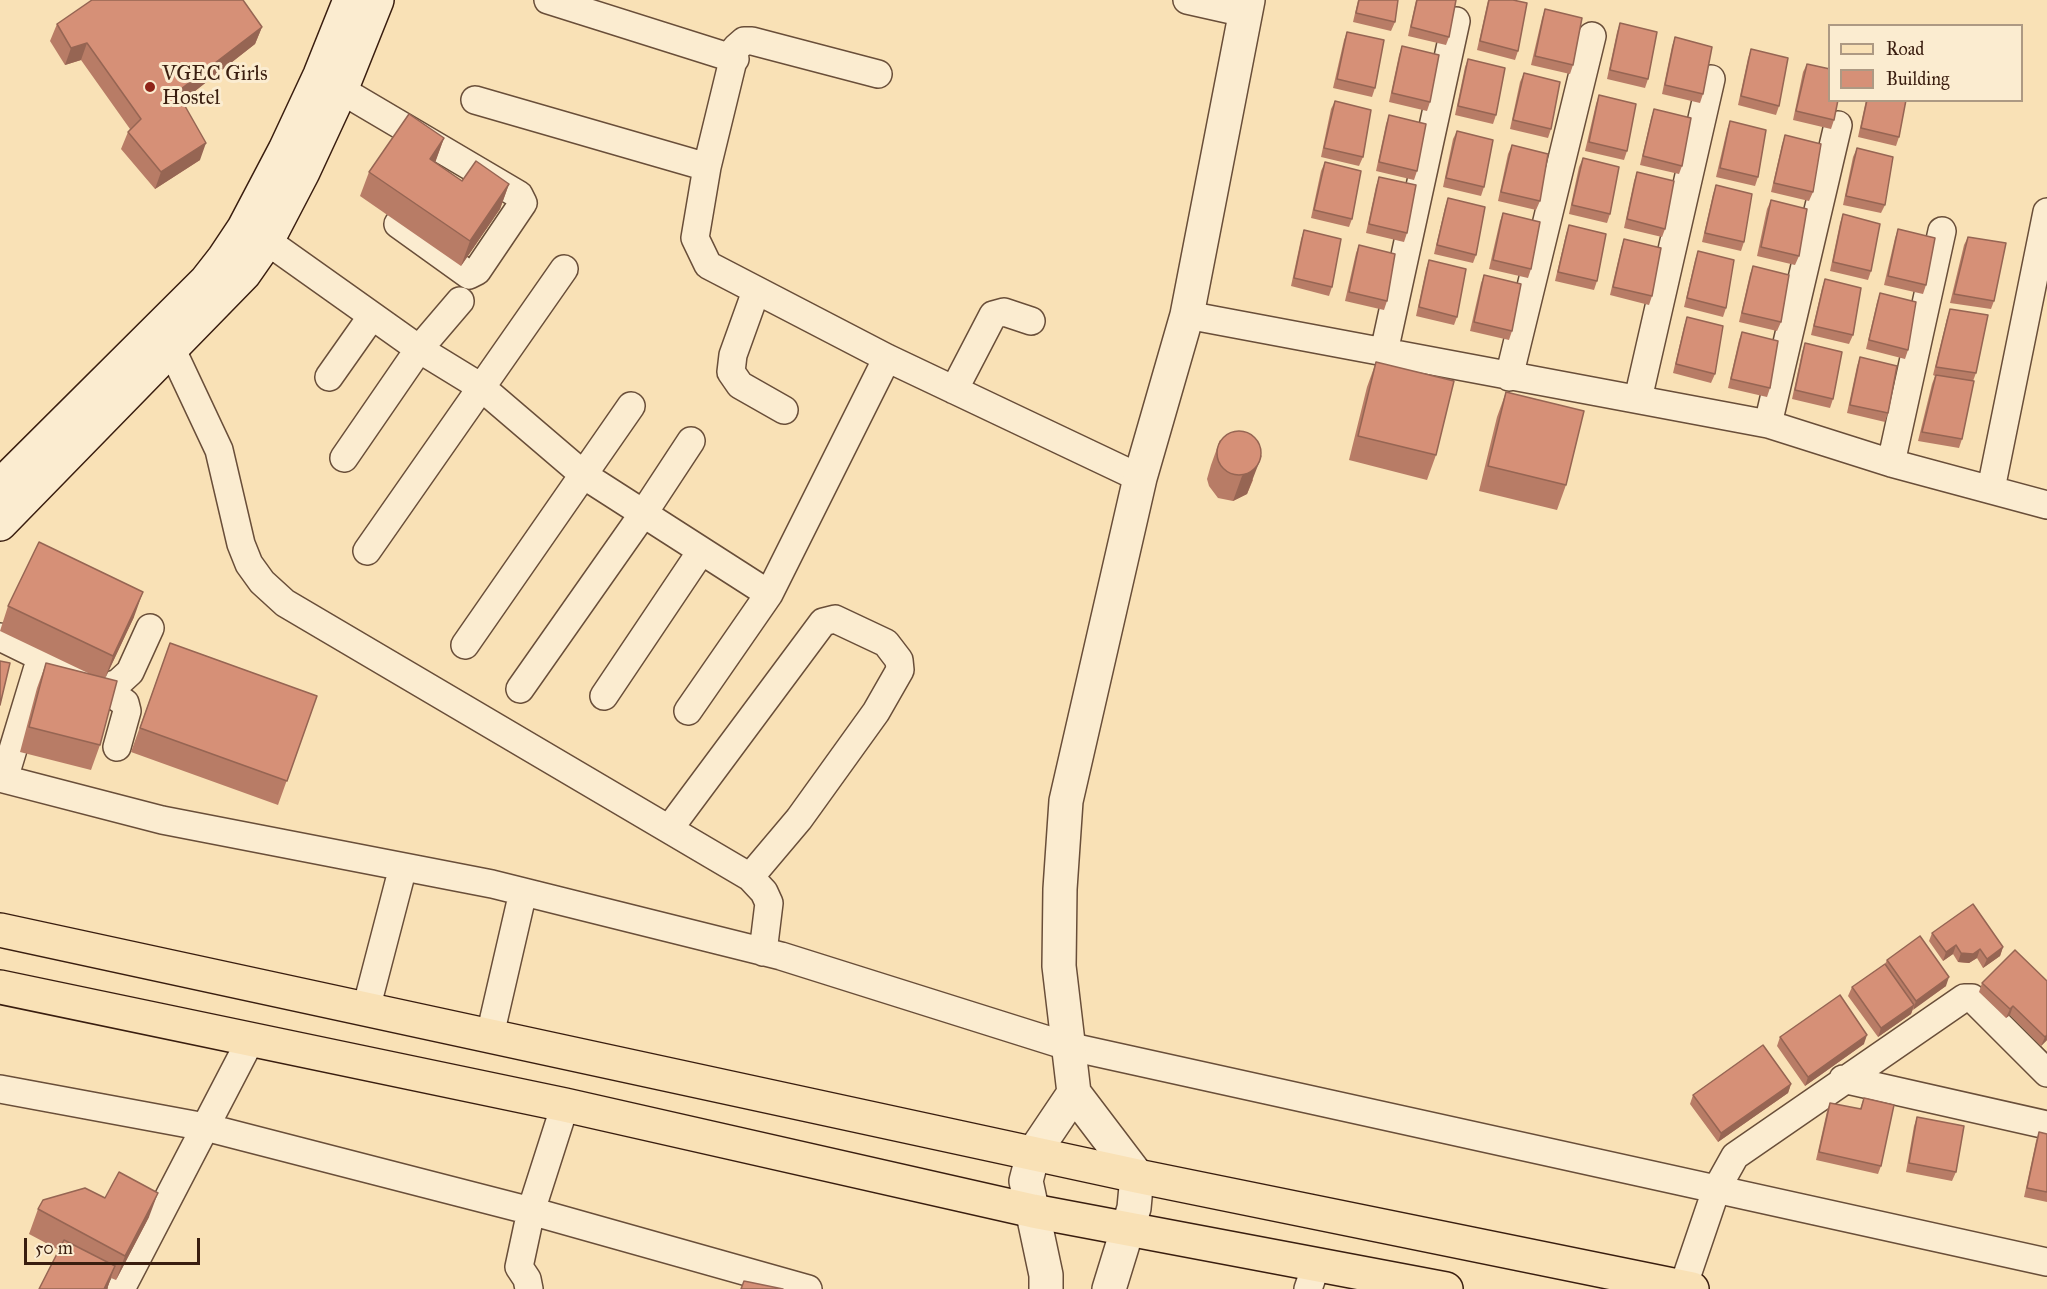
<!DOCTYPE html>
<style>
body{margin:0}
#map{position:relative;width:2047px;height:1289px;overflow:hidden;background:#f9e1b6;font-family:"IM FELL Great Primer",serif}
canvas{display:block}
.legend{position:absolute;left:1828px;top:24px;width:195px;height:78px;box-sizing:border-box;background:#fbecd0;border:2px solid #ad9983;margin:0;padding:8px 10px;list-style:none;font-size:18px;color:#391d0f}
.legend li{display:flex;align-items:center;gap:12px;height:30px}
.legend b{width:30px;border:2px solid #ad9983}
.scale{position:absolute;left:24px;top:1238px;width:176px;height:27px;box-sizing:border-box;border:3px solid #391d0f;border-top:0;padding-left:8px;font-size:18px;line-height:21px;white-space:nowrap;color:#391d0f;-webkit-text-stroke:4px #fbecd0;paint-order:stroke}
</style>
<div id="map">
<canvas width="2047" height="1289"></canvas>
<ul class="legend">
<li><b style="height:8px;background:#f9e1b6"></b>Road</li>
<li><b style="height:16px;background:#d69077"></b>Building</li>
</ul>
<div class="scale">50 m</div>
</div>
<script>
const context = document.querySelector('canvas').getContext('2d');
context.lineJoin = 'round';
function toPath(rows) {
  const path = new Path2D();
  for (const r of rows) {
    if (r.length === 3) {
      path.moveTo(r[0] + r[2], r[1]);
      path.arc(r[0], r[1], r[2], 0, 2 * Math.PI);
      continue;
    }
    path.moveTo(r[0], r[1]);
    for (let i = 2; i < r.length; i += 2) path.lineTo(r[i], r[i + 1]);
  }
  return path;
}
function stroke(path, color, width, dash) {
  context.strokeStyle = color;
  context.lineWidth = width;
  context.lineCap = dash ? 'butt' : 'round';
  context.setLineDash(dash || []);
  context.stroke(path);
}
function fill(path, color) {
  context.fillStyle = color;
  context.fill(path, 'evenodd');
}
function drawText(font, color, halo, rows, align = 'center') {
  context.font = font + ' "IM FELL Great Primer",serif';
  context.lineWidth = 6;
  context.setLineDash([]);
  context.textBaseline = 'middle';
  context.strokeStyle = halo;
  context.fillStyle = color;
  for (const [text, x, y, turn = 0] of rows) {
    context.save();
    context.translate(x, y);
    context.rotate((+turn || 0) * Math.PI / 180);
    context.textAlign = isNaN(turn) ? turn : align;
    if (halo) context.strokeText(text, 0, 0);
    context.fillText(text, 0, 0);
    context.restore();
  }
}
const minor = toPath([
 [548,0,735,59],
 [1187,0,1245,13],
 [341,90,519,195,523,203,477,271,469,275,398,224],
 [475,100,707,167,695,238,708,265,887,358,1140,478],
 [707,167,736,48,744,41,752,41,878,74],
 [267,241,419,349,481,387,585,476,769,594],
 [756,291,733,355,731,372,740,385,784,410],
 [1187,315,1768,424,1891,463,2047,505],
 [172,350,219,450,241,544,249,564,262,582,285,603,750,877,764,892,769,903,763,952],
 [1384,352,1456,21],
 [329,377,372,316],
 [1509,377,1592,36],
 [954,390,993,315,1004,312,1031,321],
 [1638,399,1711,79],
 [1768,424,1838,125],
 [344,458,419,349,460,301],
 [1891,463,1942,231],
 [1991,489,2047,212],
 [367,551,564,269],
 [0,637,104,688,125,703,127,711,117,747],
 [465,645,631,406],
 [104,688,118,683,130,672,150,628],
 [520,689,643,514,691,441],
 [604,696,700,553],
 [688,711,769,594,887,358],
 [0,778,162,820,492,884,781,956,1067,1046,2047,1262],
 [4,779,41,657],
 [669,829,823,622,835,619,886,643,899,660,900,670,876,712,799,819,750,877],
 [366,1009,403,867],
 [490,1035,523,892],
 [1843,1079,2047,1125],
 [0,1089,205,1127,531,1211,808,1289],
 [1683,1287,1716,1190,1735,1156,1964,998,1972,998,2047,1073],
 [121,1289,251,1039],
 [529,1289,527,1279,519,1267,531,1211,565,1105],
 [1308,1289,1317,1263]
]);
const tertiary = toPath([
 [1046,1289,1046,1275,1026,1181,1033,1154,1074,1093],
 [1109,1289,1134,1208,1137,1176,1074,1093,1059,966,1060,889,1066,801,1140,478,1187,315,1248,0]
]);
const secondary = toPath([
 [0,486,206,281,224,258,244,228,285,150,320,75,350,0],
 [0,524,244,274,267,241,303,172,341,90,377,0]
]);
const primary = toPath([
 [0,930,1137,1176,1692,1289],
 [0,987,565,1105,1033,1211,1446,1289]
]);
const wall = toPath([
 [1358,0,1398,0,1395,22,1391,31,1353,22],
 [1416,0,1456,0,1449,37,1446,45,1408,36],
 [1488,0,1513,0,1518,51,1515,60,1477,50],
 [1545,9,1573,65,1570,74,1531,65,1542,18],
 [1620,23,1648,79,1645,88,1607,79,1617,32],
 [57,24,262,27,255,44,182,101,200,160,155,189,121,149,128,132,130,129,81,60,65,65,50,41],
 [1347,32,1375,88,1372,97,1333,88,1344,40],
 [1675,37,1703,94,1700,103,1662,94,1672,46],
 [1402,46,1430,102,1427,111,1389,102,1399,55],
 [1751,49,1779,106,1776,115,1738,105,1748,58],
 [1468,59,1496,115,1493,124,1455,115,1465,67],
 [1807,64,1834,120,1831,129,1793,120,1803,72],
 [1524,73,1551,129,1548,138,1510,129,1520,82],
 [1599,95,1627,151,1624,160,1585,151,1596,104],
 [1866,100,1906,100,1899,137,1896,146,1858,137],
 [1335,101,1363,157,1359,166,1321,157,1331,109],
 [1654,109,1682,166,1679,174,1640,165,1651,118],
 [1389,115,1417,171,1414,180,1376,171,1386,124],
 [1730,121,1758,177,1755,186,1716,177,1727,130],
 [1457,131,1484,187,1481,196,1443,187,1453,139],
 [1785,135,1813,192,1809,201,1771,192,1782,144],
 [444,138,435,162,462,181,509,184,500,209,461,266,360,196,369,172],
 [1512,145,1540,201,1536,210,1498,201,1508,154],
 [1857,148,1885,205,1881,213,1843,205,1853,157],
 [1583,158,1610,214,1607,223,1569,214,1579,167],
 [1325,162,1352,219,1349,227,1311,218,1321,171],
 [1637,172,1665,229,1662,237,1624,228,1634,181],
 [1379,177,1407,233,1404,242,1366,233,1376,186],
 [1716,185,1744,242,1741,251,1702,242,1713,194],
 [1448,198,1476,255,1473,263,1434,254,1445,207],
 [1771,200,1799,256,1795,265,1757,256,1767,209],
 [1503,213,1531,269,1528,278,1489,269,1500,221],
 [1843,214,1871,271,1868,280,1830,271,1840,223],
 [1569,225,1597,281,1594,290,1555,281,1566,234],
 [1898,229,1926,285,1923,294,1884,285,1895,238],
 [1304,230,1332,287,1329,296,1291,286,1301,239],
 [1968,237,1994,301,1991,309,1950,303,1964,245],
 [1624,239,1652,296,1649,305,1610,295,1621,248],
 [1359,245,1387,301,1384,310,1345,301,1356,253],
 [1698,251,1726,308,1723,317,1684,307,1695,260],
 [1429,260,1457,317,1454,325,1416,316,1426,269],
 [1753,266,1781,322,1777,331,1739,322,1750,274],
 [1484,275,1512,331,1509,340,1470,331,1481,283],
 [1825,279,1853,335,1849,344,1811,335,1822,288],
 [1880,293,1908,350,1905,359,1866,349,1877,302],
 [1950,309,1976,373,1973,381,1962,439,1959,448,1918,441,1932,384,1935,376,1933,375,1947,318],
 [1687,317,1715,374,1711,383,1673,373,1684,326],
 [1742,332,1770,388,1767,397,1728,388,1739,340],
 [1805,343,1833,399,1830,408,1792,399,1802,352],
 [1860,357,1888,413,1885,422,1847,413,1857,366],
 [1376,362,1436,455,1427,480,1349,460,1367,387],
 [1506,392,1566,485,1557,510,1479,491,1497,417],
 [1220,440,1253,480,1247,494,1233,501,1218,498,1209,486,1207,479,1211,465],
 [8,606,134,617,105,678,100,745,91,770,20,752,37,688,46,663,90,674,0,631],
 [170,643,317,696,278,805,131,752],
 [1932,933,2003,947,2000,956,1983,968,1977,958,1969,963,1958,962,1953,954,1943,961,1929,941],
 [1887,960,1946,986,1913,1009,1911,1014,1878,1037,1848,996,1852,987,1885,964],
 [2047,981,2047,1040,2041,1046,2010,1015,2006,1018,1979,992,1982,983],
 [1780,1037,1864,1044,1805,1086,1777,1046],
 [1791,1084,1788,1093,1718,1142,1690,1104,1693,1095],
 [1864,1098,1881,1166,1878,1174,1816,1160,1827,1111,1830,1103,1860,1109],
 [1917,1117,1956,1172,1952,1181,1906,1172,1914,1126],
 [2039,1132,2047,1134,2047,1202,2024,1197,2036,1141],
 [105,1198,149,1217,116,1280,111,1278,107,1289,39,1289,59,1250,29,1234,38,1209]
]);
const shadedWall = toPath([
 [262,27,255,44,171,110,177,92],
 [87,43,81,60,65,65,71,48],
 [444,138,435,163,430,159],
 [206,143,200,160,155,189,161,172],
 [509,184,500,209,461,266,470,241],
 [1262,455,1247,494,1233,501,1242,476],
 [143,592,134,617,104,681,113,656],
 [1956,945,1953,954,1943,961,1946,952],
 [2003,947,2000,956,1983,968,1987,959],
 [1980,949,1977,958,1969,963,1958,962,1961,953],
 [1949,977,1946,986,1913,1010,1916,1001],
 [1914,1005,1911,1014,1878,1037,1881,1028],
 [2013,1006,2010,1015,2006,1018,2010,1009],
 [1867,1035,1864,1044,1805,1086,1808,1077],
 [2047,1035,2047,1040,2041,1046,2045,1037],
 [1791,1084,1788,1093,1718,1142,1721,1133],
 [158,1193,149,1217,116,1280,125,1256],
 [115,1266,107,1289,104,1289]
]);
const building = toPath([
 [92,0,243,0,262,27,177,92,206,143,161,172,128,132,141,119,87,43,71,48,57,24,92,0],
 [1359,0,1398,0,1395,22,1356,13,1359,0],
 [1417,0,1456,0,1449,37,1411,27,1417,0],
 [1489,0,1513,0,1527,3,1518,51,1480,41,1489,0],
 [1545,9,1582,18,1573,65,1535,56,1545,9],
 [1620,23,1657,32,1648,79,1610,70,1620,23],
 [1347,32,1384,40,1375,88,1337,79,1347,32],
 [1675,37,1712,47,1703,94,1665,85,1675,37],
 [1402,46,1439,55,1430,102,1392,93,1402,46],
 [1751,49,1788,58,1779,106,1741,96,1751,49],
 [1468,59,1505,68,1496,115,1458,106,1468,59],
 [1807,64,1830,69,1830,100,1838,100,1834,120,1796,111,1807,64],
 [1524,73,1560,82,1551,129,1513,120,1524,73],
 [1599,95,1636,104,1627,151,1589,142,1599,95],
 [1867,100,1906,100,1899,137,1861,128,1867,100],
 [1335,101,1371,110,1363,157,1324,148,1335,101],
 [1654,109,1691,118,1682,166,1643,156,1654,109],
 [409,114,444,138,430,159,462,181,476,161,509,184,470,241,369,172,409,114],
 [1389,115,1426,124,1417,171,1379,162,1389,115],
 [1730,121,1766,130,1758,177,1720,168,1730,121],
 [1457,131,1493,140,1484,187,1446,178,1457,131],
 [1785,135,1821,144,1813,192,1774,183,1785,135],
 [1512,145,1548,154,1540,201,1501,192,1512,145],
 [1857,148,1893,157,1885,205,1846,196,1857,148],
 [1583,158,1619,167,1610,214,1572,205,1583,158],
 [1325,162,1361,171,1352,219,1314,210,1325,162],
 [1637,172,1674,181,1665,229,1627,219,1637,172],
 [1379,177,1416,185,1407,233,1369,224,1379,177],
 [1716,185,1752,194,1744,242,1705,233,1716,185],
 [1448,198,1485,207,1476,255,1437,245,1448,198],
 [1771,200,1807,209,1799,256,1761,247,1771,200],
 [1503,213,1540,222,1531,269,1493,260,1503,213],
 [1843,214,1880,224,1871,271,1833,262,1843,214],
 [1569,225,1606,234,1597,281,1558,272,1569,225],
 [1898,229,1935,238,1926,285,1888,276,1898,229],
 [1304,230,1341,239,1332,287,1294,278,1304,230],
 [1968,237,2006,243,1994,301,1954,294,1968,237],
 [1624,239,1661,248,1652,296,1613,287,1624,239],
 [1359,245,1395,254,1387,301,1349,292,1359,245],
 [1698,251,1734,260,1726,308,1687,298,1698,251],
 [1429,260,1466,269,1457,317,1419,307,1429,260],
 [1753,266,1789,275,1781,322,1742,313,1753,266],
 [1484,275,1521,284,1512,331,1474,322,1484,275],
 [1825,279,1861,288,1853,335,1814,326,1825,279],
 [1880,293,1916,302,1908,350,1869,340,1880,293],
 [1950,309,1988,315,1976,373,1936,367,1950,309],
 [1687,317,1723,326,1715,374,1676,364,1687,317],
 [1742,332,1778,341,1770,388,1731,379,1742,332],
 [1805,343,1842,352,1833,399,1795,390,1805,343],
 [1860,357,1897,366,1888,413,1850,405,1860,357],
 [1376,362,1454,381,1436,455,1358,436,1376,362],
 [1936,375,1974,381,1962,439,1922,432,1936,375],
 [1506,392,1584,411,1566,485,1488,466,1506,392],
 [1239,453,22],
 [39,542,143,592,113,656,8,606,39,542],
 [170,643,317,696,287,781,140,728,170,643],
 [0,661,10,663,0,705,0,661],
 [46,663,117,681,100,745,29,727,46,663],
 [1973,904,2003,947,1987,959,1980,949,1973,954,1961,953,1956,945,1946,952,1932,933,1973,904],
 [1920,936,1949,977,1916,1001,1887,960,1920,936],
 [2015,950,2047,981,2047,1035,2045,1037,2013,1006,2010,1009,1982,983,2015,950],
 [1885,964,1914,1005,1881,1028,1852,987,1885,964],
 [1840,995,1867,1035,1808,1077,1780,1037,1840,995],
 [1763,1045,1791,1084,1721,1133,1693,1095,1763,1045],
 [1864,1098,1894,1105,1881,1166,1819,1152,1830,1103,1861,1109,1864,1098],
 [1917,1117,1964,1126,1956,1172,1909,1163,1917,1117],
 [2039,1132,2047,1134,2047,1192,2027,1188,2039,1132],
 [119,1172,158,1193,125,1256,38,1209,43,1200,85,1188,105,1198,119,1172],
 [64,1240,115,1266,104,1289,39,1289,64,1240],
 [744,1281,783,1289,741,1289,744,1281]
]);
const markers = [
 [150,87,6,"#8f2418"]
];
const poiNames = [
 ["VGEC Girls",162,75],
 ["Hostel",162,99]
];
stroke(minor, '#694e39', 30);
stroke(tertiary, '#694e39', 36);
stroke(secondary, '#391d0f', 36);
stroke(primary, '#391d0f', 36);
stroke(minor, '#fbecd0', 27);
stroke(tertiary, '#fbecd0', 33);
stroke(secondary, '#fbecd0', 33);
stroke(primary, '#f9e1b6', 33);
fill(wall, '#b87c66');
fill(shadedWall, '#966553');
fill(building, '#d69077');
stroke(building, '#966553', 1.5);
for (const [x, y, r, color] of markers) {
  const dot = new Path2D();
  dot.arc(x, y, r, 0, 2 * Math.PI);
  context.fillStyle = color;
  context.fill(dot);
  stroke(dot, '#fbecd0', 2);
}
drawText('21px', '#391d0f', '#fbecd0', poiNames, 'left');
</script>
